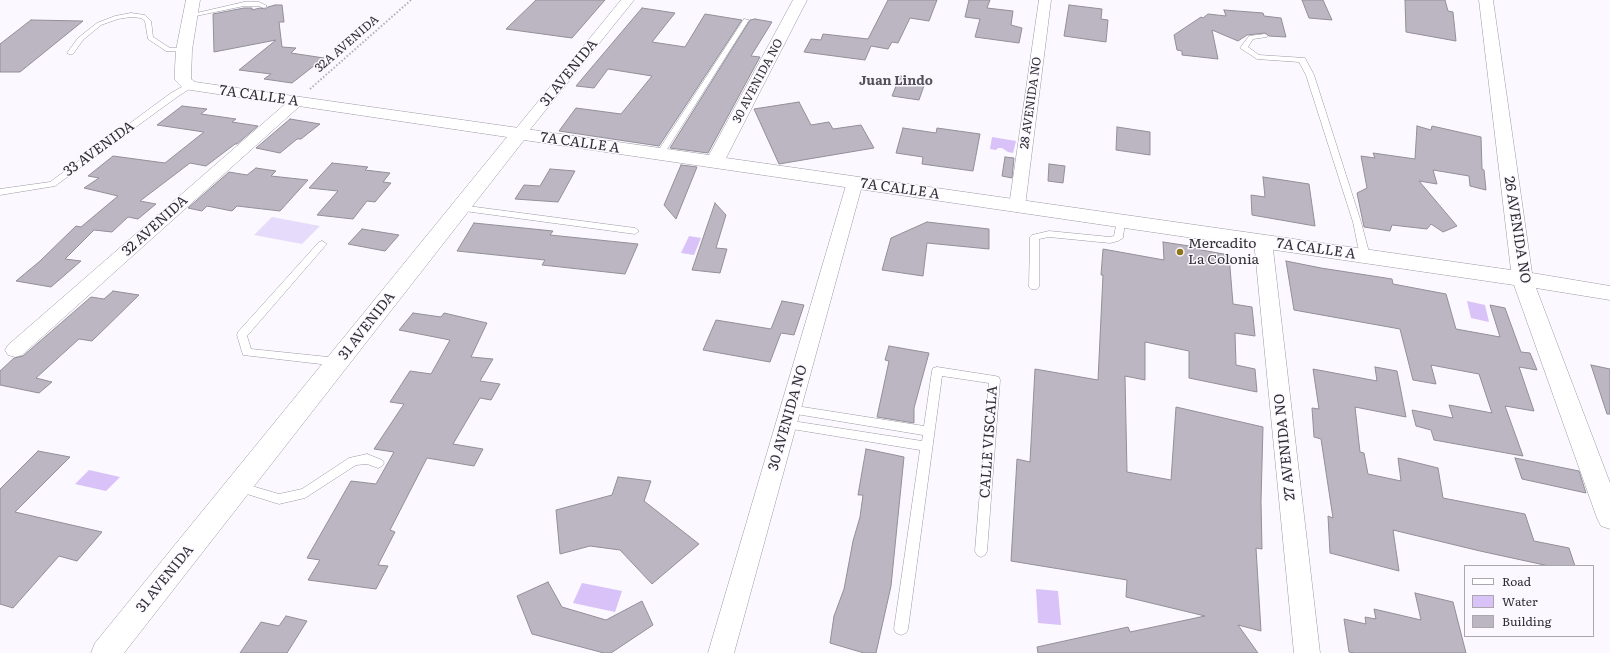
<!DOCTYPE html>
<style>
body{margin:0}
#map{position:relative;width:1610px;height:653px;overflow:hidden;background:#fbf8ff;font-family:Literata,serif}
canvas{display:block}
.legend{position:absolute;left:1464px;top:565px;width:130px;height:72px;box-sizing:border-box;background:#fbf8ff;border:1px solid #aaa7ad;margin:0;padding:5px 7px;list-style:none;font-size:12px;color:#302e33}
.legend li{display:flex;align-items:center;gap:8px;height:20px}
.legend b{width:20px;border:1px solid #aaa7ad}
</style>
<div id="map">
<canvas width="1610" height="653"></canvas>
<ul class="legend">
<li><b style="height:5px;background:#fff"></b>Road</li>
<li><b style="height:11px;background:#d8c2f7"></b>Water</li>
<li><b style="height:11px;background:#bbb6c1"></b>Building</li>
</ul>
</div>
<script>
const context = document.querySelector('canvas').getContext('2d');
context.lineJoin = 'round';
function fill(path, color) {
  context.fillStyle = color;
  context.fill(path, 'evenodd');
}
function toPath(rows) {
  const path = new Path2D();
  for (const r of rows) {
    path.moveTo(r[0], r[1]);
    for (let i = 2; i < r.length; i += 2) path.lineTo(r[i], r[i + 1]);
  }
  return path;
}
function stroke(path, color, width, dash) {
  context.strokeStyle = color;
  context.lineWidth = width;
  context.lineCap = dash ? 'butt' : 'round';
  context.setLineDash(dash || []);
  context.stroke(path);
}
function drawText(font, color, halo, rows, align = 'center') {
  context.font = font + ' Literata,serif';
  context.lineWidth = 3;
  context.setLineDash([]);
  context.textBaseline = 'middle';
  context.strokeStyle = halo;
  context.fillStyle = color;
  for (const [text, x, y, turn = 0] of rows) {
    context.save();
    context.translate(x, y);
    context.rotate((+turn || 0) * Math.PI / 180);
    context.textAlign = isNaN(turn) ? turn : align;
    if (halo) context.strokeText(text, 0, 0);
    context.fillText(text, 0, 0);
    context.restore();
  }
}
const green = toPath([
 [272,217,320,226,302,244,254,235]
]);
const water = toPath([
 [992,137,1016,141,1013,153,1008,152,1002,148,998,148,996,150,990,149],
 [689,236,701,238,694,255,681,253],
 [1467,301,1485,305,1489,322,1471,318],
 [89,470,120,477,106,491,75,484],
 [582,583,622,591,615,612,573,603],
 [1036,589,1058,591,1061,625,1038,623]
]);
const building = toPath([
 [536,0,605,0,572,38,506,29,536,0],
 [888,0,937,0,929,21,910,18,898,43,892,42,888,49,871,46,865,60,804,52,811,39,821,40,823,34,868,39,888,0],
 [969,0,990,0,987,8,1013,11,1011,25,1022,28,1019,43,975,37,980,19,965,17,969,0],
 [1302,0,1323,0,1332,20,1309,18,1302,0],
 [1405,0,1445,0,1448,11,1453,12,1456,41,1406,32,1405,0],
 [275,5,282,5,284,22,279,22,282,47,296,48,291,53,324,58,292,83,264,79,271,74,239,70,276,40,214,52,213,14,244,8,252,8,252,10,260,8,265,9,268,7,275,5],
 [1069,5,1102,9,1101,19,1108,20,1106,42,1064,36,1069,5],
 [642,8,675,13,652,42,685,47,705,14,742,20,659,146,559,131,576,108,621,114,652,76,608,69,594,88,576,86,642,8],
 [1224,10,1263,13,1264,16,1281,18,1286,37,1269,36,1265,33,1247,35,1238,41,1212,30,1218,59,1182,55,1182,51,1177,50,1174,35,1201,17,1203,18,1208,14,1226,16,1224,10],
 [755,19,772,22,751,56,760,57,708,153,670,148,750,20,755,19],
 [31,20,83,21,20,72,0,72,0,44,31,20],
 [900,76,926,80,919,100,892,96,900,76],
 [799,102,811,125,829,122,833,129,861,125,874,148,779,164,754,109,799,102],
 [182,106,207,109,201,114,236,119,232,122,258,126,237,144,235,144,206,166,190,163,140,201,156,204,138,219,128,217,112,232,94,230,65,259,81,261,51,287,16,281,40,261,76,226,81,227,118,196,84,188,99,178,88,176,113,156,165,163,204,132,157,125,182,106],
 [290,119,320,124,301,139,297,139,280,153,256,148,290,119],
 [1417,126,1431,130,1432,126,1481,137,1482,169,1484,170,1486,190,1470,186,1469,176,1433,170,1437,184,1419,181,1457,226,1443,232,1431,224,1427,229,1392,225,1390,231,1364,227,1357,193,1367,188,1361,156,1375,158,1373,153,1415,159,1417,126],
 [1117,127,1150,132,1150,155,1116,150,1117,127],
 [903,128,936,133,937,128,980,134,973,171,922,164,923,157,896,153,903,128],
 [1005,157,1014,158,1012,178,1002,176,1005,157],
 [332,163,368,167,365,170,390,173,383,182,391,183,375,202,367,201,353,219,317,215,338,191,309,188,332,163],
 [1049,164,1065,166,1063,183,1048,181,1049,164],
 [681,165,697,167,676,219,664,205,681,165],
 [256,168,276,171,271,176,308,180,280,211,237,206,232,211,207,206,202,211,188,208,229,172,247,175,256,168],
 [550,169,575,171,558,202,515,199,524,185,540,186,550,169],
 [1263,177,1309,184,1315,226,1252,215,1251,195,1265,197,1263,177],
 [715,203,726,215,716,248,727,249,720,273,692,270,715,203],
 [927,222,989,229,989,249,927,243,923,276,882,270,891,238,927,222],
 [474,223,553,231,550,235,638,244,625,274,542,265,545,260,457,251,474,223],
 [362,229,399,235,385,251,348,244,362,229],
 [1163,242,1196,247,1196,249,1229,255,1233,304,1252,307,1255,336,1235,333,1236,365,1255,369,1257,392,1189,378,1189,351,1145,342,1145,380,1125,376,1127,472,1171,480,1176,407,1263,427,1261,501,1262,549,1256,548,1261,631,1238,625,1258,653,1038,653,1037,647,1128,627,1130,632,1205,616,1126,597,1127,580,1011,561,1017,459,1030,462,1035,369,1098,380,1103,275,1101,275,1103,249,1164,260,1163,242],
 [1286,261,1321,268,1392,279,1393,284,1446,294,1456,329,1500,337,1490,305,1505,308,1521,352,1530,353,1537,370,1519,367,1534,411,1505,406,1523,456,1434,440,1431,430,1416,426,1412,410,1453,418,1449,405,1492,413,1479,374,1431,365,1436,384,1413,380,1400,329,1294,310,1286,261],
 [113,291,139,295,92,341,79,339,36,378,52,382,39,393,0,385,0,371,14,358,23,356,91,297,104,299,113,291],
 [782,301,804,305,794,335,781,333,770,362,703,350,716,320,771,329,782,301],
 [413,313,441,317,444,313,487,323,471,357,493,359,480,381,500,384,491,400,480,398,453,444,483,449,474,466,427,458,390,530,395,532,378,565,388,566,376,589,308,580,320,560,307,558,351,481,376,484,394,452,374,449,404,404,390,402,410,371,431,374,450,340,399,330,413,313],
 [889,346,929,353,914,408,914,423,877,417,889,361,885,360,889,346],
 [1591,365,1610,369,1610,414,1607,414,1591,365],
 [1375,367,1397,371,1406,417,1355,407,1360,452,1364,453,1368,474,1401,481,1398,458,1438,468,1443,498,1525,514,1534,541,1569,548,1575,566,1549,566,1480,551,1393,530,1399,571,1330,553,1328,516,1333,518,1321,439,1314,437,1312,408,1319,409,1313,369,1377,381,1375,367],
 [866,449,904,457,891,586,876,653,864,653,830,643,834,616,844,589,853,541,860,517,863,495,858,495,866,449],
 [38,451,70,457,15,512,102,532,77,561,59,556,13,608,0,604,0,489,38,451],
 [1515,458,1579,471,1586,493,1522,479,1515,458],
 [618,477,651,481,644,501,699,544,652,584,620,550,590,546,560,554,556,510,612,495,618,477],
 [548,582,562,607,606,620,642,601,653,625,611,653,604,653,532,634,517,596,548,582],
 [1415,593,1453,602,1466,653,1355,653,1349,652,1344,619,1366,624,1365,617,1376,619,1374,609,1421,620,1415,593],
 [286,616,307,621,287,653,240,653,261,622,279,626,286,616]
]);
const path = toPath([
 [310,89,411,0]
]);
const lane = toPath([
 [244,2,259,2,267,6,264,8,258,6,244,6,191,17,188,15,244,2],
 [131,13,145,15,151,21,153,37,170,48,184,48,188,50,184,52,166,51,148,39,145,21,141,18,131,17,118,19,101,25,83,40,73,54,69,54,67,53,78,38,97,23,115,16,131,13],
 [744,19,749,20,664,154,663,156,657,156,656,154,744,19],
 [1265,34,1268,36,1267,37,1253,39,1248,47,1259,55,1305,58,1314,75,1361,222,1370,256,1368,258,1362,258,1360,256,1353,222,1306,75,1299,62,1257,59,1240,48,1249,36,1265,34],
 [187,84,190,84,194,86,177,97,55,186,0,195,0,189,50,182,171,93,187,84],
 [460,205,635,228,639,231,635,234,457,210,456,208,460,205],
 [1121,218,1125,221,1123,238,1118,241,1110,243,1049,237,1039,239,1039,287,1037,289,1031,289,1029,287,1030,237,1032,235,1049,231,1110,237,1114,236,1117,221,1121,218],
 [322,241,327,244,325,246,247,336,251,349,338,358,342,359,343,362,342,365,338,366,243,355,237,335,238,332,319,242,322,241],
 [937,367,995,376,999,377,1000,380,987,551,985,555,981,557,977,555,975,551,989,383,942,376,908,629,906,633,901,635,896,633,894,629,920,450,786,428,782,427,780,424,782,421,786,420,922,441,923,435,790,413,786,412,785,409,786,406,790,405,924,426,932,371,933,368,937,367],
 [367,454,382,460,384,463,382,466,378,468,367,464,356,465,305,498,279,504,234,490,232,487,234,484,238,482,279,494,302,489,349,458,367,454]
]);
const street = toPath([
 [621,0,634,0,524,137,519,139,514,137,511,134,514,131,621,0],
 [1039,0,1051,0,1025,206,1023,210,1017,211,1011,210,1009,206,1039,0],
 [296,98,301,99,303,102,301,105,22,355,15,357,8,355,5,350,8,345,291,99,296,98],
 [855,177,861,179,863,182,734,653,708,653,847,182,849,179,855,177],
 [1263,235,1269,237,1272,241,1320,653,1294,653,1254,241,1257,237,1263,235]
]);
const secondary = toPath([
 [186,0,200,0,192,50,191,79,195,82,709,155,793,0,807,0,726,158,1511,270,1479,0,1493,0,1532,273,1610,286,1610,300,1536,288,1610,483,1610,529,1601,526,1597,518,1514,285,524,140,124,653,91,653,95,643,507,137,184,89,175,80,175,68,176,50,186,0]
]);
const markers = [
 [1180,252,4,"#8d761a"]
];
const farStreetnames = [
 ["32A AVENIDA",347,44,-41],
 ["30 AVENIDA NO",758,81,-62],
 ["28 AVENIDA NO",1031,103,-82]
];
const farNeighbourhoodnames = [
 ["Juan Lindo",896,81]
];
const streetNames = [
 ["31 AVENIDA",569,73,-51],
 ["7A CALLE A",259,96,8],
 ["7A CALLE A",580,143,8],
 ["33 AVENIDA",99,149,-36],
 ["7A CALLE A",900,189,8],
 ["32 AVENIDA",155,226,-42],
 ["26 AVENIDA NO",1517,230,81],
 ["7A CALLE A",1316,249,8],
 ["31 AVENIDA",367,326,-52],
 ["30 AVENIDA NO",788,418,-74],
 ["CALLE VISCALA",989,442,-86],
 ["27 AVENIDA NO",1285,447,-96],
 ["31 AVENIDA",165,579,-51]
];
const poiNames = [
 ["Mercadito",1188,244],
 ["La Colonia",1188,260]
];
fill(green, '#e7dbfb');
fill(water, '#d8c2f7');
fill(building, '#bbb6c1');
stroke(building, '#938f99', 1);
stroke(lane, '#9d99a4', 1);
stroke(street, '#9d99a4', 1);
stroke(secondary, '#9d99a4', 1);
stroke(path, '#b2afb6', 2, [1.5, 2]);
fill(lane, '#fff');
fill(street, '#fff');
fill(secondary, '#fff');
for (const [x, y, r, color] of markers) {
  const dot = new Path2D();
  dot.arc(x, y, r, 0, 2 * Math.PI);
  context.fillStyle = color;
  context.fill(dot);
  stroke(dot, '#fbf8ff', 1.5);
}
drawText('12px', '#302e33', '#fbf8ff', farStreetnames);
drawText('bold 13px', '#54515a', '#fbf8ff', farNeighbourhoodnames);
drawText('14px', '#302e33', '#fbf8ff', streetNames);
drawText('14px', '#302e33', '#fbf8ff', poiNames, 'left');
</script>
